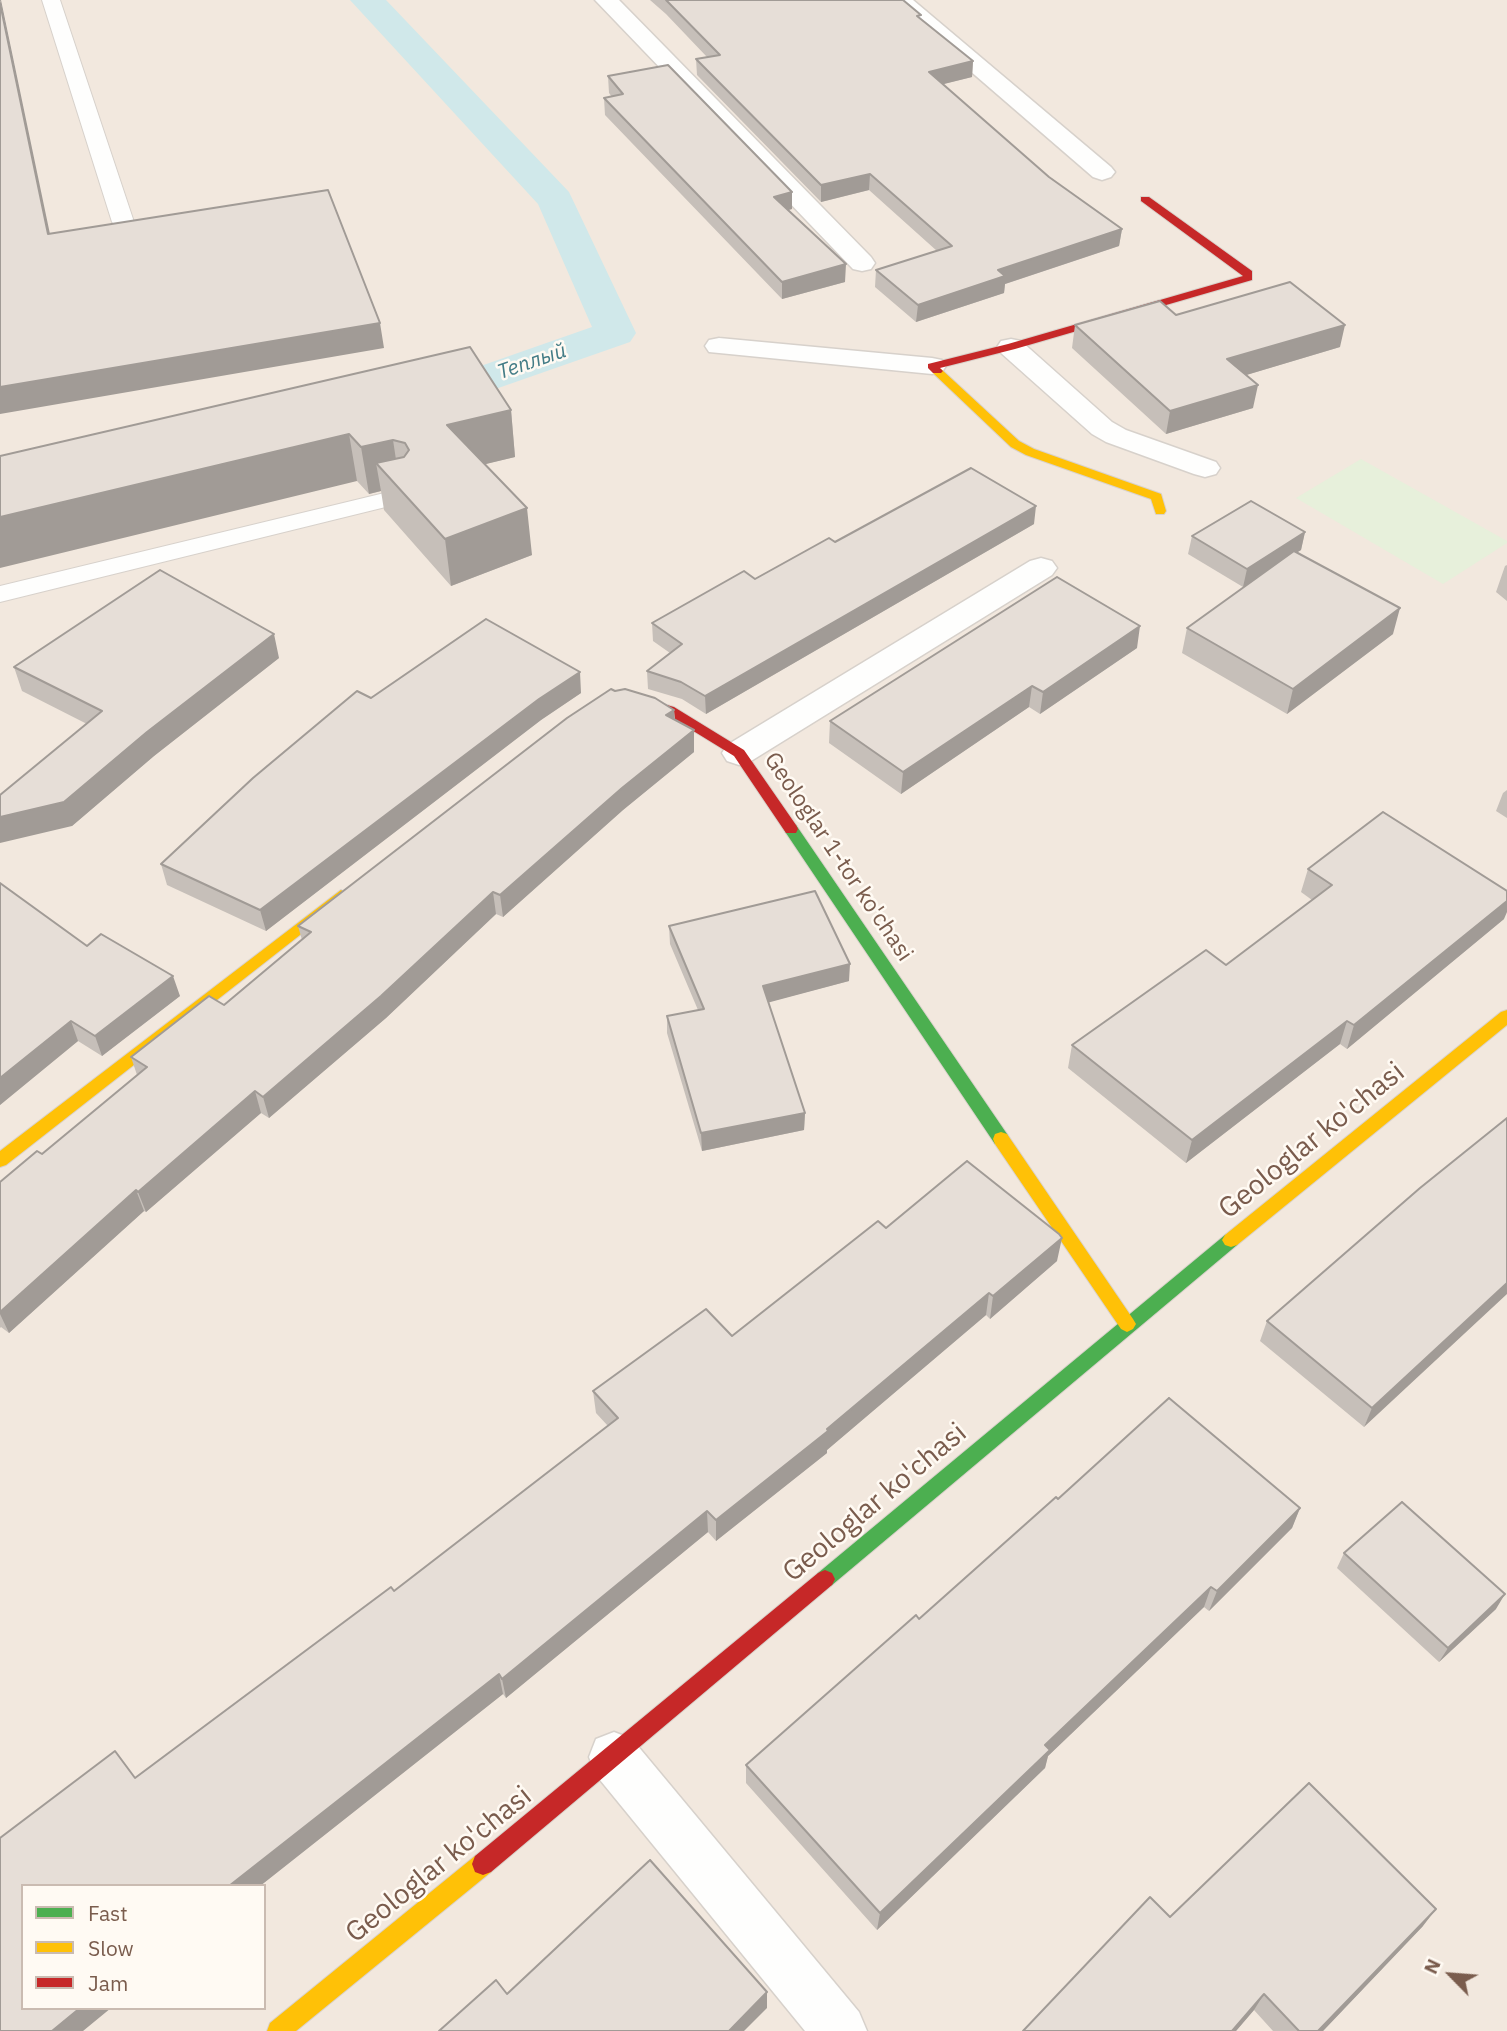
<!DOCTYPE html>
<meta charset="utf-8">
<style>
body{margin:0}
#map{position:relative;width:1507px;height:2031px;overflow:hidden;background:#f9f5f0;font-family:"IBM Plex Sans",sans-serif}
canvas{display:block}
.legend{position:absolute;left:21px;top:1884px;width:245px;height:126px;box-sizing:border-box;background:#fffaf3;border:2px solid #cabbb1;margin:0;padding:9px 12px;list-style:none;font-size:21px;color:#7a5c4d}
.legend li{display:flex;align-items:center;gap:14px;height:35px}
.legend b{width:35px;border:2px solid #cabbb1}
.north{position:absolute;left:1416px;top:1940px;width:70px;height:70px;-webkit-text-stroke:5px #fffaf3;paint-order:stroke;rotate:295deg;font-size:19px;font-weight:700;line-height:28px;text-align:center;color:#7a5c4d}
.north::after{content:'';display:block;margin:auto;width:24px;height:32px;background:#7a5c4d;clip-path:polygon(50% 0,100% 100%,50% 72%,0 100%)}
</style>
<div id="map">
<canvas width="1507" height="2031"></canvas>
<ul class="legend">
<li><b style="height:9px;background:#4caf50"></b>Fast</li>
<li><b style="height:9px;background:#ffc107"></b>Slow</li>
<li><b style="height:9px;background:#c62828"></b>Jam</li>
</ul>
<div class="north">N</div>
</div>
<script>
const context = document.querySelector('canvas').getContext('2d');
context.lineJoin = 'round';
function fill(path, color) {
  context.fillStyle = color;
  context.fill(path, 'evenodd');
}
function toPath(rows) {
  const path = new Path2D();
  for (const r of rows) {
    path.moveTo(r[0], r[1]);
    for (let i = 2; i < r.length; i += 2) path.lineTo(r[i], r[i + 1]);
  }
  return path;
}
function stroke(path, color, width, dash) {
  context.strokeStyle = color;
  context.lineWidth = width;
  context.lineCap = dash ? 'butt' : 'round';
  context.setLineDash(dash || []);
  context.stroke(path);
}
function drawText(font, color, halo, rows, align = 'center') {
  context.font = font + ' "IBM Plex Sans",sans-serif';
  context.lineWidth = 5;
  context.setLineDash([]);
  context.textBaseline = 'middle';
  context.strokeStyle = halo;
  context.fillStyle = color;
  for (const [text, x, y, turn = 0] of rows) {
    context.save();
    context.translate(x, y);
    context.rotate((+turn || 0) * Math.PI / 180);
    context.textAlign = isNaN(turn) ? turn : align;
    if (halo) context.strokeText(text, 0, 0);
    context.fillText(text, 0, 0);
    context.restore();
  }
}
const residential = toPath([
 [0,0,1507,0,1507,2031,0,2031],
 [23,1886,264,1886,264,2008,23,2008]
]);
const green = toPath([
 [1361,459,1507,541,1507,543,1443,584,1296,498]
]);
const canal = toPath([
 [350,0,386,0,569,192,636,333,630,342,464,400,412,413,397,409,390,400,397,391,435,382,592,327,538,204,350,0]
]);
const lane = toPath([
 [42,0,60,0,134,222,130,226,116,226,112,222,42,0],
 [401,489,410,491,413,496,410,501,0,602,0,586,401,489]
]);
const street = toPath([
 [595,0,619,0,871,257,875,263,871,269,862,271,853,269,595,0],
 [888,0,913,0,1111,167,1115,172,1111,177,1102,180,1093,177,888,0],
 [719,338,932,358,942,360,946,366,942,372,932,374,709,352,705,346,709,340,719,338],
 [1011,339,1021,341,1112,422,1126,430,1216,462,1220,468,1216,474,1205,477,1194,474,1106,442,1092,434,1001,353,997,347,1001,341,1011,339],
 [1041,558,1052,561,1057,568,1052,575,751,761,739,765,727,761,722,753,727,745,1030,561,1041,558],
 [614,1732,632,1739,859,2012,867,2031,805,2031,596,1775,589,1757,596,1739,614,1732]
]);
const fast = toPath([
 [791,824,796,825,1007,1134,1009,1139,1007,1144,995,1144,786,833,784,829,791,824],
 [1231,1233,1237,1235,1240,1240,1237,1245,832,1585,825,1588,818,1585,815,1579,818,1573,1225,1235,1231,1233]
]);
const slow = toPath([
 [937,368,941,369,1019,441,1034,449,1161,494,1166,511,1164,514,1156,514,1151,499,1026,455,1011,447,933,373,933,369,937,368],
 [341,890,348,895,346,899,6,1165,0,1167,0,1151,341,890],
 [1507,1010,1507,1025,1237,1245,1231,1247,1225,1245,1222,1240,1225,1235,1501,1012,1507,1010],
 [1001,1132,1007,1134,1133,1319,1136,1324,1133,1329,1127,1332,1121,1329,995,1144,993,1139,995,1134,1001,1132],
 [483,1853,491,1856,494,1864,491,1872,296,2031,267,2031,270,2023,475,1856,483,1853]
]);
const jam = toPath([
 [1141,197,1149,197,1252,271,1252,280,1015,349,940,368,943,371,941,373,933,373,928,368,928,364,1008,344,1243,276,1141,201,1141,197],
 [625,693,674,707,744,750,796,825,798,829,796,833,786,833,734,756,664,713,620,700,618,697,620,694,625,693],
 [825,1570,832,1573,835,1579,832,1585,491,1872,483,1875,475,1872,472,1864,475,1856,818,1573,825,1570]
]);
const wall = toPath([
 [650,0,903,0,921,19,973,61,972,77,943,84,1049,177,1122,229,1119,246,1005,284,1004,293,916,322,875,287,876,270,937,251,869,190,821,202,697,75,696,59,707,57,666,14],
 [608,76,792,209,788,210,845,282,782,299,605,115,604,98,612,97,609,93],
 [1176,315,1340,347,1246,375,1253,408,1166,434,1072,348,1075,325],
 [511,410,515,457,485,464,532,555,451,586,384,510,381,491,369,494,357,481,0,456],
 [1034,524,706,714,682,699,648,689,647,671,670,653,653,641,652,623,755,579,835,542],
 [1305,532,1301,550,1297,552,1393,634,1287,714,1182,653,1187,628,1253,580,1243,587,1188,554,1192,536],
 [1507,565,1507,601,1496,592,1505,566],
 [1137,648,1040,714,1029,707,901,794,829,743,830,721],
 [279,658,154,756,72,826,87,724,22,691,14,667],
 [615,691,674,710,675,719,694,752,623,810,503,917,496,914,386,1018,269,1118,261,1113,146,1212,144,1211,9,1333,1,1327,0,1328,0,1182,42,1154,137,1075,131,1057,224,1005,302,940,298,926],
 [581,693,541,720,266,931,167,885,161,864,371,698],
 [1507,790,1507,818,1496,811,1503,793],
 [1308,869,1504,919,1347,1049,1340,1044,1186,1163,1068,1068,1072,1045,1226,965,1312,900,1301,892],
 [0,883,87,946,180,996,102,1056,78,1041,0,1105],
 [669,926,849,981,768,1002,805,1113,804,1130,702,1151,667,1033,667,1016,698,1010,670,944],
 [1507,1118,1364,1427,1260,1341,1267,1321],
 [886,1228,1057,1261,990,1319,986,1315,827,1450,827,1453,716,1541,708,1532,506,1698,503,1694,260,1886,23,1886,135,1778,394,1591,608,1426,596,1413,593,1391,732,1336],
 [1058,1499,1300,1508,1292,1528,1209,1611,1204,1607,1048,1756,1045,1768,877,1930,746,1783,746,1765,919,1619],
 [1344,1553,1496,1609,1439,1662,1337,1568],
 [1170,1917,1423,1926,1323,2031,1273,2031,1254,2010,1236,2031,1023,2031]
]);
const shadedWall = toPath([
 [0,0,1,0,55,258,48,234],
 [973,61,972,77,928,88,929,72],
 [870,174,869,190,821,202,821,185],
 [792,192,792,209,774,214,774,197],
 [1122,229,1119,246,1005,284,1004,293,916,322,918,305,998,270],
 [846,264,845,282,782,299,782,282],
 [380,323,384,348,0,414,0,387],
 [1345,325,1340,347,1223,382,1227,359],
 [1258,385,1253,408,1166,434,1170,411],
 [511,410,515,457,453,472,447,425],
 [349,434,357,481,0,568,0,517],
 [393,440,400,486,376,463,381,491,369,494,361,447],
 [1036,506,1034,524,706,714,705,696],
 [527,508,532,555,451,586,445,539],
 [1305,532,1301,550,1243,587,1247,569],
 [1400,608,1393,634,1287,714,1293,689],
 [1140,626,1137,648,1040,714,1043,692],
 [274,634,279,658,154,756,72,826,0,843,0,817],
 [580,672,581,693,541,720,266,931,260,910,539,699],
 [1032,686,1029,707,901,794,903,772],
 [674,710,675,732,666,715],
 [694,730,694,752,623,810,503,917,500,895,622,788],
 [493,892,496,914,386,1018,269,1118,263,1097],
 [1507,901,1507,912,1504,919,1347,1049,1354,1025],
 [850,964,849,981,763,1004,763,986],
 [173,976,180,996,102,1056,95,1036],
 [71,1021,78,1041,0,1105,0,1078],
 [1347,1021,1340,1044,1186,1163,1192,1140],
 [255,1091,261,1113,146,1212,138,1192],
 [805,1113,804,1130,702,1151,701,1133],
 [136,1190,144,1211,9,1333,0,1314,0,1312],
 [1062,1238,1057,1261,990,1319,993,1296],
 [1507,1283,1507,1294,1364,1427,1372,1408],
 [989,1293,986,1315,827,1450,827,1453,716,1541,716,1520,827,1429],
 [1300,1508,1292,1528,1209,1611,1217,1591],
 [707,1511,708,1532,506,1698,502,1679],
 [1211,1587,1204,1607,1048,1756,1045,1768,877,1930,880,1913,1045,1745],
 [1505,1594,1496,1609,1439,1662,1448,1648],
 [499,1674,503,1694,260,1886,229,1886],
 [1436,1909,1423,1926,1323,2031,1318,2031],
 [767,1992,767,2008,744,2031,729,2031],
 [1264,1994,1254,2010,1236,2031,1232,2031],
 [80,2008,111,2008,83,2031,52,2031]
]);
const building = toPath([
 [666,0,903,0,921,15,917,16,973,61,929,72,1049,177,1122,229,998,270,1005,276,918,305,876,270,952,246,870,174,821,185,696,59,720,55,666,0],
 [0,3,48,234,328,190,380,323,0,387,0,3],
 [668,65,792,192,774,197,846,264,782,282,604,98,623,94,608,76,668,65],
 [1290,282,1345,325,1227,359,1258,385,1170,411,1075,325,1160,301,1176,315,1290,282],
 [470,347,511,410,447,425,527,508,445,539,376,463,404,457,409,450,405,443,393,440,361,447,349,434,0,517,0,456,470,347],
 [971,468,1036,506,705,696,681,682,647,671,682,644,652,623,744,571,755,579,829,538,835,542,971,468],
 [1251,501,1305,532,1247,569,1192,536,1251,501],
 [1294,551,1400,608,1293,689,1187,628,1294,551],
 [160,570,274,634,147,732,64,802,0,817,0,795,102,711,14,667,160,570],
 [1057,577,1140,626,1043,692,1032,686,903,772,830,721,1057,577],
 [486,619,580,672,539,699,260,910,161,864,253,778,357,691,371,698,486,619],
 [611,689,615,691,625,689,655,698,674,710,666,715,694,730,622,788,500,895,493,892,381,996,263,1097,255,1091,138,1192,136,1190,0,1312,0,1182,37,1151,42,1154,147,1067,131,1057,209,996,224,1005,311,932,298,926,567,718,611,689],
 [1383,812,1507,891,1507,901,1354,1025,1347,1021,1192,1140,1072,1045,1206,950,1226,965,1332,885,1308,869,1383,812],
 [0,883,87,946,101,934,173,976,95,1036,71,1021,0,1078,0,883],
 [815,891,850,964,763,986,805,1113,701,1133,667,1016,704,1009,669,926,815,891],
 [1507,1118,1507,1283,1372,1408,1267,1321,1420,1188,1507,1118],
 [967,1161,1059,1234,1062,1238,993,1296,989,1293,827,1429,828,1431,716,1520,707,1511,502,1679,499,1674,229,1886,23,1886,23,2008,80,2008,52,2031,0,2031,0,1838,115,1751,135,1778,391,1587,394,1591,618,1418,593,1391,706,1309,732,1336,878,1221,886,1228,967,1161],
 [1169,1398,1300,1508,1217,1591,1211,1587,1045,1745,1050,1750,880,1913,746,1765,916,1615,919,1619,1056,1497,1058,1499,1169,1398],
 [1402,1502,1505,1594,1448,1648,1344,1553,1402,1502],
 [1309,1783,1436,1909,1318,2031,1299,2031,1264,1994,1232,2031,1023,2031,1150,1897,1170,1917,1309,1783],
 [650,1860,767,1992,729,2031,439,2031,496,1980,507,1994,650,1860]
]);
const farWaternames = [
 ["Теплый",532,362,-19]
];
const streetNames = [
 ["Geologlar 1-tor ko'chasi",838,857,56]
];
const nearStreetnames = [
 ["Geologlar ko'chasi",1312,1141,-39],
 ["Geologlar ko'chasi",875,1503,-40],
 ["Geologlar ko'chasi",439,1865,-39]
];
fill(residential, '#f2e8de');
fill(green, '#e7f0db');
fill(canal, '#d0e8ea');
stroke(lane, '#d7d1cb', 2);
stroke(street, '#d7d1cb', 3);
stroke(fast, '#d9d2cb', 2);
stroke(slow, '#d9d2cb', 2);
stroke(jam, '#d9d2cb', 2);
fill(lane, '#fefefd');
fill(street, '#fefefd');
fill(fast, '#4caf50');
fill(slow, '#ffc107');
fill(jam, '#c62828');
fill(wall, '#c6bfb9');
fill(shadedWall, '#a19b96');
fill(building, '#e6ded7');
stroke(building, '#a19b96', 2);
drawText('italic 21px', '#437c86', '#fffaf3', farWaternames);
drawText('23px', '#7a5c4d', '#fffaf3', streetNames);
drawText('28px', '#7a5c4d', '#fffaf3', nearStreetnames);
</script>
